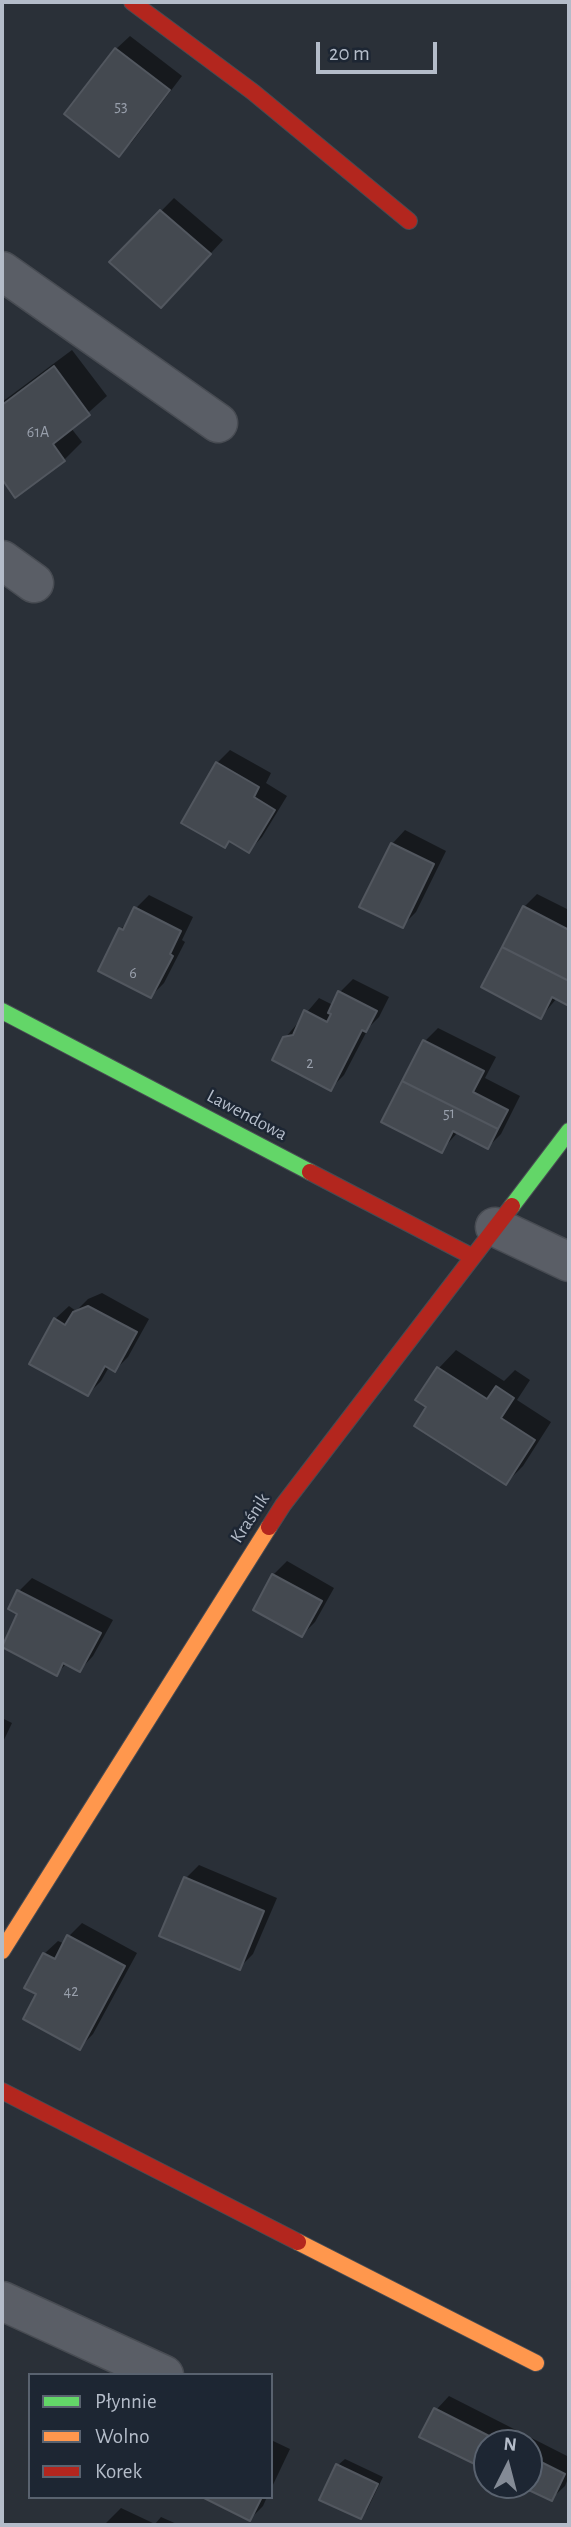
<!DOCTYPE html>
<meta charset="utf-8">
<style>
body{margin:0}
#map{position:relative;width:571px;height:2527px;overflow:hidden;background:#2a3038;font-family:"Alegreya Sans",sans-serif}
canvas{display:block}
.frame{position:absolute;inset:0;border:4px solid #b4bcc9;pointer-events:none}
.legend{position:absolute;left:28px;top:2373px;width:245px;height:126px;box-sizing:border-box;background:#1d2633;border:2px solid #59626f;margin:0;padding:9px 12px;list-style:none;font-size:21px;color:#b4bcc9}
.legend li{display:flex;align-items:center;gap:14px;height:35px}
.legend b{width:35px;border:2px solid #59626f}
.north{position:absolute;left:473px;top:2429px;width:70px;height:70px;box-sizing:border-box;background:#1d2633;border:2px solid #59626f;border-radius:50%;rotate:6deg;font-size:19px;font-weight:700;line-height:28px;text-align:center;color:#b4bcc9}
.north::after{content:'';display:block;margin:auto;width:24px;height:32px;background:#848b96;clip-path:polygon(50% 0,100% 100%,50% 72%,0 100%)}
.scale{position:absolute;left:316px;top:42px;width:121px;height:32px;box-sizing:border-box;border:4px solid #b4bcc9;border-top:0;padding-left:9px;font-size:21px;line-height:24px;white-space:nowrap;color:#b4bcc9;-webkit-text-stroke:5px #1d2633;paint-order:stroke}
</style>
<div id="map">
<canvas width="571" height="2527"></canvas>
<div class="frame"></div>
<ul class="legend">
<li><b style="height:9px;background:#63d668"></b>Płynnie</li>
<li><b style="height:9px;background:#ff974d"></b>Wolno</li>
<li><b style="height:9px;background:#b3261e"></b>Korek</li>
</ul>
<div class="north">N</div>
<div class="scale">20 m</div>
</div>
<script>
const context = document.querySelector('canvas').getContext('2d');
context.lineJoin = 'round';
function fill(path, color) {
  context.fillStyle = color;
  context.fill(path, 'evenodd');
}
function toPath(rows) {
  const path = new Path2D();
  for (const r of rows) {
    path.moveTo(r[0], r[1]);
    for (let i = 2; i < r.length; i += 2) path.lineTo(r[i], r[i + 1]);
  }
  return path;
}
function stroke(path, color, width, dash) {
  context.strokeStyle = color;
  context.lineWidth = width;
  context.lineCap = dash ? 'butt' : 'round';
  context.setLineDash(dash || []);
  context.stroke(path);
}
function drawText(font, color, halo, rows, align = 'center') {
  context.font = font + ' "Alegreya Sans",sans-serif';
  context.lineWidth = 5;
  context.setLineDash([]);
  context.textBaseline = 'middle';
  context.strokeStyle = halo;
  context.fillStyle = color;
  for (const [text, x, y, turn = 0] of rows) {
    context.save();
    context.translate(x, y);
    context.rotate((+turn || 0) * Math.PI / 180);
    context.textAlign = isNaN(turn) ? turn : align;
    if (halo) context.strokeText(text, 0, 0);
    context.fillText(text, 0, 0);
    context.restore();
  }
}
const shadow = toPath([
 [130,36,182,76,132,142,119,155,116,49],
 [174,198,223,240,175,292,111,262],
 [72,350,107,396,71,428,82,442,64,460,16,495,2,477,2,402],
 [230,750,271,773,266,783,287,796,262,837,249,851,231,840,225,846,217,763],
 [405,830,446,851,416,912,402,926,392,844],
 [537,894,569,910,569,1004,557,998,541,1017,524,907],
 [149,895,193,917,182,940,185,942,164,983,151,996,121,929,129,921,136,908],
 [353,979,389,997,379,1017,369,1027,344,1075,331,1088,285,1038,319,998,333,1005,340,992],
 [438,1028,496,1057,485,1078,520,1096,501,1134,488,1147,458,1132,441,1151,425,1041],
 [102,1293,149,1319,128,1357,115,1370,109,1367,101,1381,88,1394,55,1319,69,1306,76,1311,88,1299],
 [456,1350,504,1381,515,1370,530,1380,517,1400,551,1422,523,1466,506,1483,429,1406,418,1400,439,1368],
 [287,1561,334,1588,315,1622,302,1635,255,1609,273,1575],
 [32,1578,113,1620,93,1656,80,1670,67,1663,56,1674,19,1614,19,1591],
 [2,1718,12,1723,2,1744],
 [199,1865,277,1898,253,1954,239,1968,186,1878],
 [82,1923,137,1953,93,2034,80,2047,38,1994,44,1954,58,1941,65,1944,69,1936],
 [449,2396,569,2457,569,2476,565,2486,551,2499,522,2485,529,2485,529,2443,487,2443,487,2468,436,2410],
 [271,2440,290,2449,271,2489],
 [345,2459,383,2477,367,2510,360,2517,338,2465],
 [206,2497,267,2497,263,2506,250,2519],
 [121,2508,155,2524,161,2517,179,2525,104,2525]
]);
const building = toPath([
 [115,48,170,90,119,157,64,114,115,48],
 [160,210,211,254,161,308,109,262,160,210],
 [54,366,90,415,53,444,65,461,15,498,2,479,2,405,54,366],
 [216,762,259,787,254,797,275,810,249,853,229,841,225,848,181,823,216,762],
 [391,843,434,864,403,928,359,907,391,843],
 [523,906,569,930,569,981,502,947,523,906],
 [134,907,181,931,170,954,173,956,151,998,98,971,119,928,123,930,134,907],
 [502,947,569,981,569,1006,552,997,541,1019,481,987,502,947],
 [338,991,377,1011,366,1032,362,1030,331,1091,272,1060,283,1037,293,1035,304,1010,327,1022,331,1014,328,1013,338,991],
 [423,1040,484,1071,473,1092,508,1110,498,1129,402,1081,423,1040],
 [402,1081,498,1129,488,1149,453,1131,442,1153,381,1122,402,1081],
 [88,1306,137,1332,115,1372,105,1366,88,1396,29,1364,54,1318,65,1325,73,1312,88,1306],
 [437,1367,487,1399,496,1386,514,1398,501,1418,535,1440,506,1485,414,1426,426,1407,415,1400,437,1367],
 [272,1574,322,1601,302,1637,253,1610,272,1574],
 [17,1590,101,1633,80,1672,63,1663,57,1676,2,1647,17,1614,8,1609,17,1590],
 [184,1877,264,1911,240,1970,159,1936,184,1877],
 [67,1935,125,1966,80,2050,23,2019,36,1994,24,1988,43,1953,55,1959,67,1935],
 [434,2408,503,2443,487,2443,487,2470,419,2437,434,2408],
 [529,2456,565,2474,552,2501,518,2485,529,2485,529,2456],
 [336,2464,378,2484,361,2519,319,2500,336,2464],
 [202,2497,262,2497,250,2521,202,2497]
]);
const street = toPath([
 [2,271,218,423],
 [2,560,34,583],
 [495,1227,569,1262],
 [2,2301,164,2375]
]);
const fast = toPath([
 [2,1011,310,1172],
 [512,1206,569,1131]
]);
const slow = toPath([
 [2,1951,269,1527],
 [298,2242,536,2363]
]);
const jam = toPath([
 [132,2,253,92,409,221],
 [310,1172,473,1257],
 [269,1527,283,1505,512,1206],
 [2,2091,298,2242]
]);
const numberNames = [
 ["53",121,106],
 ["61A",38,432],
 ["6",133,973],
 ["2",310,1063],
 ["51",449,1113],
 ["42",71,1991]
];
const streetNames = [
 ["Lawendowa",247,1115,28],
 ["Kraśnik",250,1518,-57]
];
fill(shadow, '#0007');
fill(building, '#444950');
stroke(building, '#52575f', 2);
stroke(street, '#484c53', 41);
stroke(fast, '#484c53', 18);
stroke(slow, '#484c53', 18);
stroke(jam, '#484c53', 18);
stroke(street, '#5a5e66', 38);
stroke(fast, '#63d668', 16);
stroke(slow, '#ff974d', 16);
stroke(jam, '#b3261e', 16);
drawText('16px', '#989fab', null, numberNames);
drawText('19px', '#b4bcc9', '#1d2633', streetNames);
</script>
